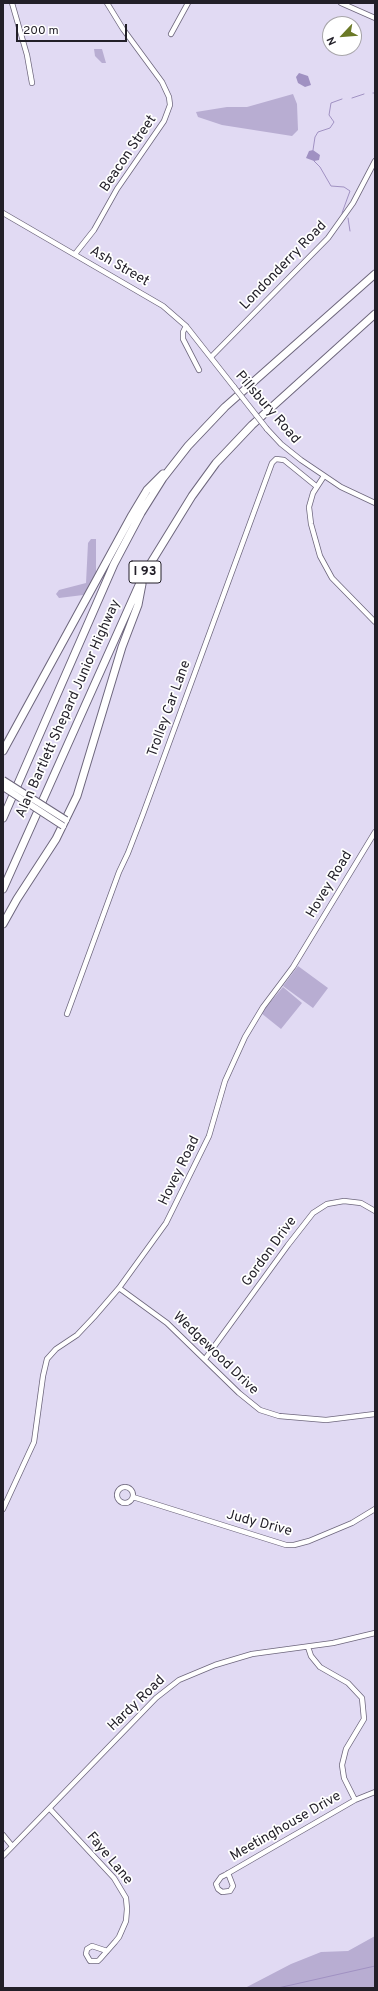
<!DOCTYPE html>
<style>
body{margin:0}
#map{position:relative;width:378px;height:1991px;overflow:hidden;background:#e1daf3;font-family:Overpass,sans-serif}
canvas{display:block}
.frame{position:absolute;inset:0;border:4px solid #221f28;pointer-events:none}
.north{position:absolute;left:322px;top:16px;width:40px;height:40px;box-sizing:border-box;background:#fff;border:1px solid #a7a5a9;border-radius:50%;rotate:244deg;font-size:11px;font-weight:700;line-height:16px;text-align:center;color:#221f28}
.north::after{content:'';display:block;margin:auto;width:14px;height:18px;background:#6b7926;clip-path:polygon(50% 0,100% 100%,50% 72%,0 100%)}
.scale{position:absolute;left:16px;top:24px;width:111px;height:18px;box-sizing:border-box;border:2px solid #221f28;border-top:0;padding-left:5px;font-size:12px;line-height:14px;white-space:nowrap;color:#221f28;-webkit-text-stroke:3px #fff;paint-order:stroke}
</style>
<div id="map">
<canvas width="378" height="1991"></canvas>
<div class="frame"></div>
<div class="north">N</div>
<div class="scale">200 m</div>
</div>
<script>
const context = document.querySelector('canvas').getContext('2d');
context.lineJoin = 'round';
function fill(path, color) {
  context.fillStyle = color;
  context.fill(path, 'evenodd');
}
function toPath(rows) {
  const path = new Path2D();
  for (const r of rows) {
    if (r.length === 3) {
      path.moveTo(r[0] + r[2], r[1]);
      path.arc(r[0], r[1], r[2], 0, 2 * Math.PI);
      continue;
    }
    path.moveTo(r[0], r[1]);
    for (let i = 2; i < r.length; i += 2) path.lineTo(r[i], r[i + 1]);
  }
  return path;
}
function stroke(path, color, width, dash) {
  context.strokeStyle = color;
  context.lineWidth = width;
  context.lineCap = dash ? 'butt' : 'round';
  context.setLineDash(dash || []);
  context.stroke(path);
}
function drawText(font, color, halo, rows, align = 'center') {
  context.font = font + ' Overpass,sans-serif';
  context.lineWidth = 3.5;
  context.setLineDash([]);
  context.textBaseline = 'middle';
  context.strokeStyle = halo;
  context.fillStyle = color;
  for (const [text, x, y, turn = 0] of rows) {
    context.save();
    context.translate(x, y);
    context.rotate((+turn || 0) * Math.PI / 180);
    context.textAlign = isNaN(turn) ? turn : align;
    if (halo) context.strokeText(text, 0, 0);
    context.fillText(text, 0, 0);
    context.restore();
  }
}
const green = toPath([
 [94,49,102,49,106,63,102,63,95,56],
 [293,94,297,104,298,130,292,136,222,125,198,117,196,112,227,107,247,107],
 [91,539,96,539,96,590,91,594,59,598,56,594,59,590,86,583,88,543],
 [298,966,328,988,313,1008,283,986],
 [283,987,302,1003,281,1029,261,1013],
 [375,1936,375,1988,245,1988,291,1964,321,1952,348,1951]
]);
const water = toPath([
 [299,73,308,76,311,85,305,87,298,83,296,77],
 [313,150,320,155,319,160,314,161,306,158,309,151]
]);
const stream = toPath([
 [373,93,375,93],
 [352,98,364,94],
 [313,150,315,137,318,132,330,128,334,122,329,115,331,103,342,99],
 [314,161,320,167,331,186,344,187,350,191,342,213],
 [348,218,350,231],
 [278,1988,375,1966]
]);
const minor = toPath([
 [12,3,27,55,32,83],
 [341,3,375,18],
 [171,34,188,3],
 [3,213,163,306,186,326,234,387],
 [75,254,94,230,117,189,164,121,170,105,169,97,162,82,123,29,107,3],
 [186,326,183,332,183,339,199,370],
 [211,357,328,238,353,203,375,161],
 [267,429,281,444,301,460,341,487,375,503],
 [324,476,313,493,309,507,311,524,320,556,332,578,375,622],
 [67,1014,119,872,128,853,143,814,272,463,276,459,284,460,316,486],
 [119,1288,167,1323,239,1393,260,1410,279,1416,326,1420,375,1414],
 [205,1359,288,1245,313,1213,327,1204,344,1201,361,1203,375,1211],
 [125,1495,8],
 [133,1497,286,1545,294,1545,309,1541,352,1523,375,1509],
 [3,1509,34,1442,43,1376,47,1359,56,1349,77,1335,94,1317,119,1288,166,1223,209,1136,225,1081,245,1037,263,1007,293,967,375,832],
 [308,1647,311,1656,320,1667,348,1683,362,1698,364,1719,346,1749,342,1765,344,1778,355,1800],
 [50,1809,114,1878,126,1898,127,1909,126,1921,119,1937,115,1942,100,1959,98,1961,90,1961,86,1954,87,1949,92,1946,107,1951],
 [3,1835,12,1846],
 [3,1856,156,1698,179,1680,215,1665,252,1654,333,1643,375,1633],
 [228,1873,233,1886,230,1891,222,1892,218,1889,216,1884,221,1877,225,1875,263,1853,289,1838,303,1830,355,1800,375,1792]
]);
const highway = toPath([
 [3,751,132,515,147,490,163,474],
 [3,818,114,564,141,513,163,478,188,446,225,407,375,274],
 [3,889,144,574,192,496,216,463,252,425,375,314],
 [3,924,17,899,56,839,77,796,122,647,138,605,142,584]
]);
const minorBridge = toPath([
 [234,387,267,429]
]);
const majorBridge = toPath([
 [3,780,66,820],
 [3,787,63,826]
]);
const shields = [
 [145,572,32]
];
const shieldNames = [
 ["I 93",145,572]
];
const streetNames = [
 ["Beacon Street",129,154,-56],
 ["Londonderry Road",284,266,-46],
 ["Ash Street",119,267,30],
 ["Pillsbury Road",267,408,49],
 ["Alan Bartlett Shepard Junior Highway",69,709,-66],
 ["Trolley Car Lane",170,709,-70],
 ["Hovey Road",330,885,-59],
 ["Hovey Road",180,1171,-64],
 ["Gordon Drive",270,1252,-54],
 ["Wedgewood Drive",215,1354,44],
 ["Judy Drive",259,1524,15],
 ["Hardy Road",137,1704,-44],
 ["Meetinghouse Drive",286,1827,-30],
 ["Faye Lane",109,1859,50]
];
fill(green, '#b8add2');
fill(water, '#a091c2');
stroke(stream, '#a091c2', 1);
stroke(minor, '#6d667c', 6);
stroke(highway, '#6d667c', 9);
stroke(minor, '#fff', 4.5);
stroke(highway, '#fff', 7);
stroke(minorBridge, '#6d667c', 6, []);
stroke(majorBridge, '#6d667c', 8, []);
stroke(minorBridge, '#fff', 4.5);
stroke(majorBridge, '#fff', 6);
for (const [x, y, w] of shields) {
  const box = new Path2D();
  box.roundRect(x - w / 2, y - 11, w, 22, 3);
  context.fillStyle = '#fff';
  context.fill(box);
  stroke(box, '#221f28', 1);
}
drawText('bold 13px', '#221f28', null, shieldNames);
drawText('14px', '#221f28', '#fff', streetNames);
</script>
